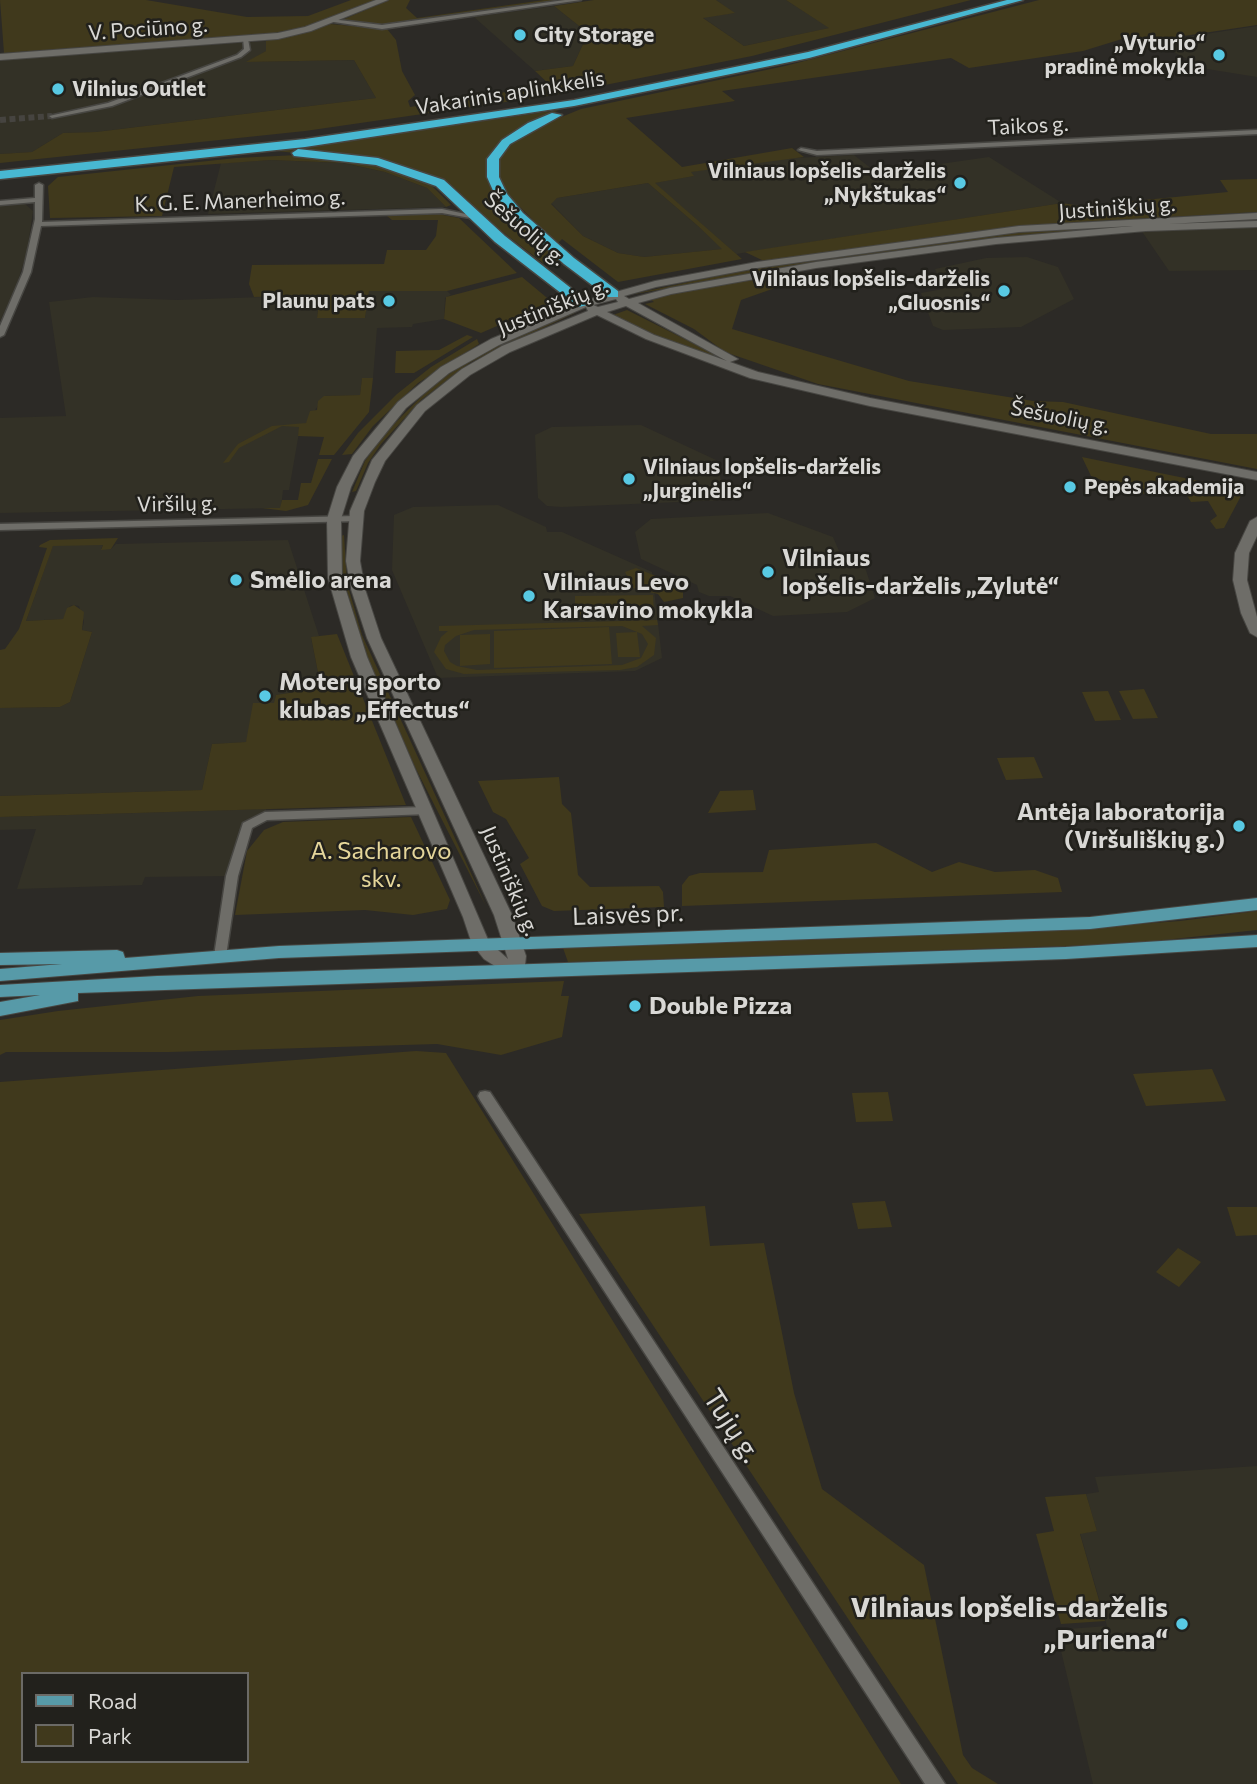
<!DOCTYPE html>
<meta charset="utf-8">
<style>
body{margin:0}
#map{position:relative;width:1257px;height:1784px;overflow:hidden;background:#2c2a26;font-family:Commissioner,sans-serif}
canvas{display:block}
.legend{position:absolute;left:21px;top:1672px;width:228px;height:91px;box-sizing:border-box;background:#22211c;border:2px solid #6b6a66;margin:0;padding:9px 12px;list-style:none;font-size:21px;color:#d9d8d5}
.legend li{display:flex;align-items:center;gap:14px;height:35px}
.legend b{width:35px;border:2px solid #6b6a66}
</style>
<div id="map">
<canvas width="1257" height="1784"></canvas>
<ul class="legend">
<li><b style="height:9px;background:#579aa8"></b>Road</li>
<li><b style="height:19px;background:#40391c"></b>Park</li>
</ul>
</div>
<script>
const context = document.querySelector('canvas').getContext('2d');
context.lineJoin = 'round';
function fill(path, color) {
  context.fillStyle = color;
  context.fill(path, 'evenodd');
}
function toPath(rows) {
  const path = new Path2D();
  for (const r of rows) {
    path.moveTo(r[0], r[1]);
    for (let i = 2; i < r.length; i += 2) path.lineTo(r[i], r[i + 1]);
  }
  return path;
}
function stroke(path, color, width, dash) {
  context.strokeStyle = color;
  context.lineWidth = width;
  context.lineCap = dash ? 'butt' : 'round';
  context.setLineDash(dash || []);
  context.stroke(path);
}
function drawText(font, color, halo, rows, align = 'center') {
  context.font = font + ' Commissioner,sans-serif';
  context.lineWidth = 5;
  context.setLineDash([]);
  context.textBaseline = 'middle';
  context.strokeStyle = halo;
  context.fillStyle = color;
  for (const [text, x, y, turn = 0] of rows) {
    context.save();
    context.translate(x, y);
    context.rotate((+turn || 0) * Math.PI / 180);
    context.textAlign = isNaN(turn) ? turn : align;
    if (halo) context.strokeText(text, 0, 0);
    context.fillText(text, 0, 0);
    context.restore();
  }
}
const built = toPath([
 [716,0,786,0,830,28,744,46,702,17,734,13],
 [554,6,588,33,573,66,535,71,474,17],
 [1257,26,1257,77,1207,69,1154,42],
 [266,41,266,51,248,62,354,60,376,98,96,132,63,133,32,152,0,154,0,60],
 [854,155,877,173,989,157,1062,203,736,254,654,183,693,176,689,172,775,159],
 [271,160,343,163,385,172,427,188,446,207,208,214,221,163],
 [648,183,698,226,723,249,644,257,618,253,583,236,551,203,557,198],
 [25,204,33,211,27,252,15,290,0,321,0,205],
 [1257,226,1257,270,1169,271,1141,230],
 [1027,257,1058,267,1074,299,1021,327,943,330,933,326,921,293,943,289,935,269,986,258],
 [368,291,447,291,451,295,445,298,444,319,413,324,412,327,377,328,373,378,362,379,360,395,325,396,306,423,300,427,289,490,283,490,281,508,0,513,0,418,66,416,49,302,93,297,177,300,320,295,317,318,365,318],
 [641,425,716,460,726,500,562,507,547,506,538,498,535,435,552,427],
 [498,505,546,527,547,532,562,532,652,572,662,658,635,671,438,678,392,570,394,515,413,507],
 [768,513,833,537,839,551,862,558,875,598,847,612,773,616,730,596,709,596,699,592,697,585,641,559,635,532,651,519],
 [288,540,319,636,311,638,321,688,276,695,275,703,246,742,212,744,202,790,0,796,0,708,60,707,70,702,92,632,82,630,84,622,79,606,74,605,70,606,63,619,26,621,53,545,103,545,101,549,111,549,116,544],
 [266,809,265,816,247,826,232,876,145,877,142,885,17,889,36,829,0,830,0,817],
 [1257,1466,1257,1784,1093,1784,1056,1630,1107,1626,1080,1533,1097,1531,1086,1494,1099,1492,1095,1477]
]);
const green = toPath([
 [0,0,146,0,247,17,308,16,351,0,378,0,309,26,274,33,4,53],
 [389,0,410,0,406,8,417,18,544,0,569,0,388,25,371,26,342,20],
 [594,0,716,0,735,13,703,18,744,46,829,28,786,0,971,0,752,56,554,95,305,131,0,163,0,154,32,152,63,133,96,132,376,98,354,60,246,62,266,51,266,41,330,24,387,29,396,40,402,71,415,95,408,101,410,107,550,85,535,71,573,66,588,33,554,6],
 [1039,0,1257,0,1257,25,1150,41,1141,36,1158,46,1142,49,1122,39,1083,51,969,68,951,58,722,91,735,101,626,118,682,167,792,148,804,157,691,172,694,176,655,183,742,259,618,282,562,239,557,244,505,192,497,174,501,155,516,140,537,127,581,109,785,66],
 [648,183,698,226,722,249,644,257,618,253,583,236,551,204,557,198],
 [559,110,505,137,488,156,486,169,489,183,502,206,560,262,552,267,543,263,487,220,456,189,429,175,393,163,276,151],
 [298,155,363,161,414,175,431,185,451,205,446,207,427,188,385,172,344,163,271,160,174,167,162,216,50,218,48,186,58,177,236,158],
 [1257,179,1257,212,1080,222,971,232,764,261,745,252,1062,203,1081,206,1228,192,1220,180],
 [438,214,459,218,517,273,447,291,369,291,365,318,317,318,320,295,254,297,249,284,252,265,384,264,387,250,426,250,436,236,438,220,392,220,387,216],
 [1257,218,1257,221,1244,222,997,238,865,256,628,295,759,267,1022,231],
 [769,276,775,288,741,300,732,329,909,381,1033,401,1063,402,1211,434,1257,434,1257,469,818,384,725,352,694,329,645,304,654,302,649,298],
 [522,277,552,302,481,333,444,319,446,297],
 [627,310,728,361,777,378,662,339,613,315],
 [571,312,575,313,471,362,421,400,381,444,368,463,356,491,352,492,365,461,383,435,431,387,456,369,514,337],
 [467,335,473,337,414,373,395,373,396,351,439,350],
 [477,339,479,344,418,383,373,426,352,454,342,455,358,433,397,394,431,367],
 [362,378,373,378,369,412,334,455,319,455,324,437,298,436,299,427,282,426,239,448,229,462,223,463,238,444,272,426,306,423,310,411,317,410,318,401,324,396,360,395],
 [1082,457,1238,489,1242,494,1224,528,1216,529,1210,521,1217,516,1208,501,1191,502,1185,492,1137,494,1091,476],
 [318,459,332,459,308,505,286,511,262,508,280,508,282,500,298,500,301,483,311,483],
 [344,535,347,583,362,635,486,906,415,767,363,648,344,581,340,559,341,536],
 [118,538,111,549,101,550,103,545,53,546,26,621,63,619,67,608,74,605,84,612,82,630,92,632,70,702,60,707,0,708,0,650,5,649,19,629,47,548,39,547,40,545,50,540],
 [636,568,683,587,683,598,664,602,658,594,633,588,625,572],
 [653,595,654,613,575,615,575,596],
 [657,620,658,625,642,626,656,638,654,655,637,667,620,670,464,674,446,669,434,652,441,637,448,631,439,631,439,626],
 [622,626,642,634,648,644,641,658,622,665,477,670,457,666,450,662,444,651,445,645,456,636,474,630],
 [609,627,612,664,494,668,494,631],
 [637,632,640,657,618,657,616,633],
 [337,634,406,805,0,817,0,796,202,790,212,744,246,742,253,703,274,703,276,695,321,688,311,637],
 [490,634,490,664,460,666,460,635],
 [1144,689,1158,718,1133,719,1119,691],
 [1108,691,1121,720,1095,721,1082,692],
 [1034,757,1043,778,1006,780,997,758],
 [559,777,562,804,571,813,578,875,590,887,659,886,663,892,664,907,554,911,542,906,520,864,529,858,506,819,493,812,478,781],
 [753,790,756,810,708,813,720,791],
 [411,817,450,900,447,909,413,915,365,910,235,915,247,851,264,830,283,822],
 [876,843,932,872,959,862,995,872,1035,870,1058,878,1062,892,682,906,682,885,689,876,700,873,763,872,769,850],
 [1257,911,1257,930,1127,944,568,962,563,948,1046,931,1180,921],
 [564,981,561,996,569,996,562,1037,501,1055,437,1044,169,1052,6,1052,0,1055,0,1020,58,1011,198,996],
 [416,1051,446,1053,901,1784,0,1784,0,1082],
 [23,1674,247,1674,247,1761,23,1761],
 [1212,1069,1226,1101,1146,1106,1133,1074],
 [888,1092,893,1121,856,1122,852,1093],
 [885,1201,892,1227,858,1229,852,1203],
 [705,1206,710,1246,764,1243,794,1393,822,1489,924,1565,963,1755,972,1768,998,1784,958,1784,579,1214],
 [1227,1207,1257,1207,1257,1235,1236,1236],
 [1178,1248,1201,1262,1179,1287,1156,1272],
 [1086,1494,1097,1531,1080,1534,1105,1621,1061,1624,1036,1534,1054,1531,1045,1497]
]);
const streetTunnel = toPath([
 [0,120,52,116]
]);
const street = toPath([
 [565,0,581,0,382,29,327,21,330,19,382,25,565,0],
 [243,38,248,39,250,50,241,57,112,106,52,118,49,116,108,103,237,55,244,49,243,38],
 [1257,130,1257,134,817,155,798,150,801,148,817,151,1257,130],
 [39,183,43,185,42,222,442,209,480,217,476,219,442,213,41,226,31,272,4,335,0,337,0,326,23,272,35,219,35,202,0,205,0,201,35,198,35,185,39,183],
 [356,516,361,519,359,521,0,530,0,524,356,516],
 [425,807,429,808,431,811,429,814,267,820,252,828,238,876,226,956,220,960,216,959,214,956,226,876,243,823,265,812,425,807],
 [485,1091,490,1092,945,1784,925,1784,480,1100,478,1096,480,1092,485,1091]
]);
const secondary = toPath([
 [376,0,388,0,311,31,278,39,0,60,0,54,278,33,305,27,376,0],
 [1257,213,1257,219,1168,224,1257,221,1257,227,1146,231,996,244,816,268,671,294,638,303,738,359,730,362,758,372,870,398,1257,472,1257,480,870,406,750,378,646,339,597,315,510,352,470,375,425,411,385,461,375,482,364,511,360,561,365,589,381,638,512,915,526,956,525,965,518,975,512,977,484,959,472,944,463,917,351,657,328,578,327,519,337,487,353,456,398,402,441,367,491,339,580,302,655,281,757,262,1019,226,1257,213],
 [1133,226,996,238,816,262,670,288,629,299,624,296,656,287,757,268,1019,232,1133,226],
 [616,299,618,302,598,307,593,305,616,299],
 [626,306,727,361,654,335,607,312,626,306],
 [586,307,588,311,502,346,462,369,417,405,372,460,350,511,346,561,351,589,367,638,494,915,508,959,489,942,367,657,342,578,341,519,351,487,364,460,406,408,449,373,499,345,586,307],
 [1257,517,1257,536,1249,553,1247,580,1257,617,1257,637,1250,633,1241,613,1233,580,1235,553,1250,521,1257,517]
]);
const primary = toPath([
 [1257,898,1257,910,1090,929,279,958,0,981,0,969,62,964,0,965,0,953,117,950,123,952,125,958,279,946,1090,917,1257,898],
 [1257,935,1257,947,1066,959,78,993,78,1001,0,1016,0,1002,40,995,0,997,0,985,157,976,1066,947,1257,935]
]);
const highway = toPath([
 [1007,0,1023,0,809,58,574,106,305,147,0,179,0,171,305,139,574,100,808,52,1007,0],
 [552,113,562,115,510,144,499,159,499,177,507,194,523,213,574,258,618,291,618,297,608,297,564,264,515,219,495,195,487,177,487,159,502,140,528,123,552,113],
 [298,149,378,158,444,180,505,236,591,304,579,307,495,242,436,186,376,165,294,156,292,153,298,149]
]);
const markers = [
 [520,35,7,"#58c9e3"],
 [1219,55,7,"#58c9e3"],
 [58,89,7,"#58c9e3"],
 [960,183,7,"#58c9e3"],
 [1004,291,7,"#58c9e3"],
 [389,301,7,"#58c9e3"],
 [629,479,7,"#58c9e3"],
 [1070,487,7,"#58c9e3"],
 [768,572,7,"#58c9e3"],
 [236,580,7,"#58c9e3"],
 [529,596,7,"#58c9e3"],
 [265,696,7,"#58c9e3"],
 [1239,826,7,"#58c9e3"],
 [635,1006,7,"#58c9e3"],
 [1182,1624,7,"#58c9e3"]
];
const farStreetnames = [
 ["V. Pociūno g.",148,29,-4],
 ["Vakarinis aplinkkelis",510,93,-9],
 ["Taikos g.",1028,126,-3],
 ["K. G. E. Manerheimo g.",240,201,-2],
 ["Justiniškių g.",1117,208,-4],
 ["Šešuolių g.",525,229,41],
 ["Justiniškių g.",553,307,-22],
 ["Šešuolių g.",1060,417,11],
 ["Viršilų g.",177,504,-1],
 ["Justiniškių g.",510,881,67]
];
const farPoinames = [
 ["City Storage",534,35],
 ["„Vyturio“",1205,43,"right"],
 ["pradinė mokykla",1205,67,"right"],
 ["Vilnius Outlet",72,89],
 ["Vilniaus lopšelis-darželis",946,171,"right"],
 ["„Nykštukas“",946,195,"right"],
 ["Vilniaus lopšelis-darželis",990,279,"right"],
 ["„Gluosnis“",990,303,"right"],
 ["Plaunu pats",375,301,"right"],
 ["Vilniaus lopšelis-darželis",643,467],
 ["„Jurginėlis“",643,491],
 ["Pepės akademija",1084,487]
];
const poiNames = [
 ["Vilniaus",782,558],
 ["lopšelis-darželis „Zylutė“",782,586],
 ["Smėlio arena",250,580],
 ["Vilniaus Levo",543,582],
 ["Karsavino mokykla",543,610],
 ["Moterų sporto",279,682],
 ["klubas „Effectus“",279,710],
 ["Antėja laboratorija",1225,812,"right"],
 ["(Viršuliškių g.)",1225,840,"right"],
 ["Double Pizza",649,1006]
];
const parkNames = [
 ["A. Sacharovo",381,851],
 ["skv.",381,879]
];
const streetNames = [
 ["Laisvės pr.",628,915,-2]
];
const nearStreetnames = [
 ["Tujų g.",732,1426,57]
];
const nearPoinames = [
 ["Vilniaus lopšelis-darželis",1168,1608],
 ["„Puriena“",1168,1640]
];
fill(built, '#333126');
fill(green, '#40391c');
stroke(streetTunnel, '#464440', 6, [6, 3.5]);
stroke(street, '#474642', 3);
stroke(secondary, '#474642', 2);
stroke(primary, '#474642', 2);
stroke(highway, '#474642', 3);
fill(street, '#6e6d68');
fill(secondary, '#6e6d68');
fill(primary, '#579aa8');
fill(highway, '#48b8d2');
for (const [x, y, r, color] of markers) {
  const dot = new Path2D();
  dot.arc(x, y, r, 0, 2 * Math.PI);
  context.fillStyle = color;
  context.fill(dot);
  stroke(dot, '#22211c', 2.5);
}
drawText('21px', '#d9d8d5', '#22211c', farStreetnames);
drawText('bold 21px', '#d9d8d5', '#22211c', farPoinames, 'left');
drawText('bold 24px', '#d9d8d5', '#22211c', poiNames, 'left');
drawText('24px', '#e5d69a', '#22211c', parkNames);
drawText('24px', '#d9d8d5', '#22211c', streetNames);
drawText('28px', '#d9d8d5', '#22211c', nearStreetnames);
drawText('bold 28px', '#d9d8d5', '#22211c', nearPoinames, 'right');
</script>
